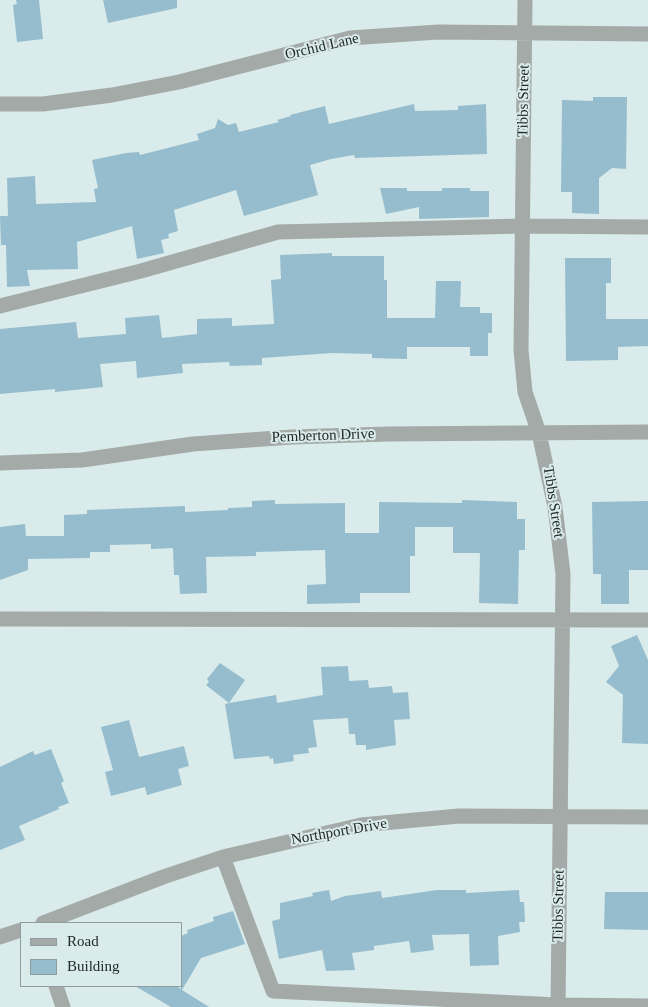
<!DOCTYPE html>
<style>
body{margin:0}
#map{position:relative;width:648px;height:1007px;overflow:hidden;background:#d9ebea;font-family:"Times New Roman",serif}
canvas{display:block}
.legend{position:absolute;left:20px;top:922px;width:162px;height:65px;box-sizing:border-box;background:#d9ebea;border:1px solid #909d9c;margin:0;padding:6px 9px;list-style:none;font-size:15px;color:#222928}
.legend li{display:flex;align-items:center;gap:10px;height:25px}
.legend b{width:25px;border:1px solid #909d9c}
</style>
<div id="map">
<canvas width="648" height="1007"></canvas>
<ul class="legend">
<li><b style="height:6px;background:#a4aaa7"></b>Road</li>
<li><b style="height:14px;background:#96bdce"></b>Building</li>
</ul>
</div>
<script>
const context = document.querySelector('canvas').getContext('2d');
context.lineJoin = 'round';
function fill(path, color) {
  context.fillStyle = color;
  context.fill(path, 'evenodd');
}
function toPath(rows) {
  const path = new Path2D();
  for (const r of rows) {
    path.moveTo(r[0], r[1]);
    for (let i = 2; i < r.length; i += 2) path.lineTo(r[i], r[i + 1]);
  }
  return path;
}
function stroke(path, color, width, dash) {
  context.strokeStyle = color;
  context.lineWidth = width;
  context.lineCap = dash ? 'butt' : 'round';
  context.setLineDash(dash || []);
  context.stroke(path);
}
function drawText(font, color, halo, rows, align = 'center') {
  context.font = font + ' "Times New Roman",serif';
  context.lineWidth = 4;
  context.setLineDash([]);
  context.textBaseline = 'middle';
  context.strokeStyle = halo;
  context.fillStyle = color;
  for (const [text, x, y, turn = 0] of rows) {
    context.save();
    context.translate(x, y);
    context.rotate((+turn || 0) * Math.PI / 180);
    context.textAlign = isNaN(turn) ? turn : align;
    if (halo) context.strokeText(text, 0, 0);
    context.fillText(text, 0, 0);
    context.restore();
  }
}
const building = toPath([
 [16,0,39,0,43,39,17,42,13,5,17,4],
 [103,0,177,0,177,8,108,23],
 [593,97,627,97,626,169,612,168,599,178,599,214,572,213,572,192,561,192,562,100,593,101],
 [414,104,415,111,458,110,458,106,486,104,487,154,355,158,354,155,331,159,310,165,318,195,244,216,236,190,174,210,178,231,168,234,169,238,161,240,164,253,137,259,132,226,77,242,78,269,27,270,30,286,7,287,6,245,1,245,0,216,8,216,7,178,35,176,36,204,96,202,94,189,98,188,92,160,126,153,139,152,140,155,199,140,197,134,215,128,218,119,228,125,236,123,239,132,279,122,277,120,291,116,290,115,325,106,329,124],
 [380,188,407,188,407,191,442,191,442,188,470,188,470,191,489,191,489,217,419,219,419,207,386,214],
 [332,253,332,256,384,256,384,280,387,280,387,318,435,318,436,281,461,281,460,307,480,307,480,313,492,313,492,333,488,333,488,356,470,356,470,347,407,347,407,359,372,358,372,354,332,353,262,358,262,365,230,366,229,362,182,364,183,373,137,378,136,361,100,364,103,387,55,392,55,389,0,394,0,329,76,322,78,338,126,334,125,318,159,315,162,338,197,334,197,319,232,318,232,326,274,324,271,280,281,279,280,255],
 [565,258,611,258,611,283,606,283,606,319,648,319,648,346,618,347,618,360,566,361],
 [275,500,275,504,345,503,345,533,379,533,379,502,462,503,462,500,517,502,517,519,525,519,525,550,519,550,518,604,479,603,480,553,453,553,453,527,415,527,415,556,410,556,410,593,360,593,360,603,307,604,307,585,326,584,325,550,256,552,256,556,206,557,207,593,180,594,179,575,174,575,173,548,151,549,151,544,110,545,110,552,90,552,90,558,28,559,28,570,0,580,0,527,25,524,26,536,64,536,64,515,87,514,87,510,185,506,185,512,228,510,228,508,252,507,252,501],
 [648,501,648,570,629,570,629,604,601,604,601,574,593,574,592,502],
 [637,635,648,660,648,744,622,743,623,695,606,682,619,666,611,646],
 [220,663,245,680,229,703,276,695,277,703,323,695,321,667,348,666,349,681,368,680,369,688,392,686,393,693,408,692,410,719,394,720,396,745,366,750,366,745,356,745,355,734,349,734,348,718,313,720,317,747,308,748,309,753,293,755,294,761,274,764,273,758,270,759,269,756,234,759,225,704,229,703,206,685,209,682,207,679],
 [129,720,139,757,184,746,189,766,178,769,182,785,147,795,145,787,111,796,105,772,113,770,101,727],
 [51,749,64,781,61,783,69,803,58,807,59,809,19,826,25,840,0,850,0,767,33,751,35,755],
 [329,890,331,901,345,896,381,891,382,898,437,890,466,890,466,893,519,890,520,902,524,902,525,922,519,922,520,932,498,936,499,965,470,966,469,934,432,935,434,950,411,953,409,941,374,946,374,950,352,953,355,970,326,971,322,950,279,959,272,921,280,919,280,903,313,896,312,893],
 [605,892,648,892,648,930,604,929],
 [233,911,245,944,201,958,182,990,209,1007,171,1007,135,986,176,986,181,989,181,936,188,933,187,930,214,921,213,917]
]);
const minor = toPath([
 [525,0,521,350,525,392,539,433,555,507,563,574,558,1007],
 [0,104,43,104,112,95,179,82,350,38,438,32,648,34],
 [0,306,141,271,278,232,522,226,648,227],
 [0,463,82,460,193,444,292,437,388,434,648,432],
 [0,619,648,620],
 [223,857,273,991,558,1005,648,1006],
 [43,923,163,877,223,857,361,825,459,816,648,817],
 [0,937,21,930],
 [56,986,63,1007]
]);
const streetNames = [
 ["Orchid Lane",322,47,-13],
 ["Tibbs Street",524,101,-89],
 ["Pemberton Drive",323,436,-2],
 ["Tibbs Street",553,502,81],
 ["Northport Drive",339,832,-10],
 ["Tibbs Street",559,906,-89]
];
fill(building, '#96bdce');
stroke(minor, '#a4aaa7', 15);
drawText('15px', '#222928', '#d9ebea', streetNames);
</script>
